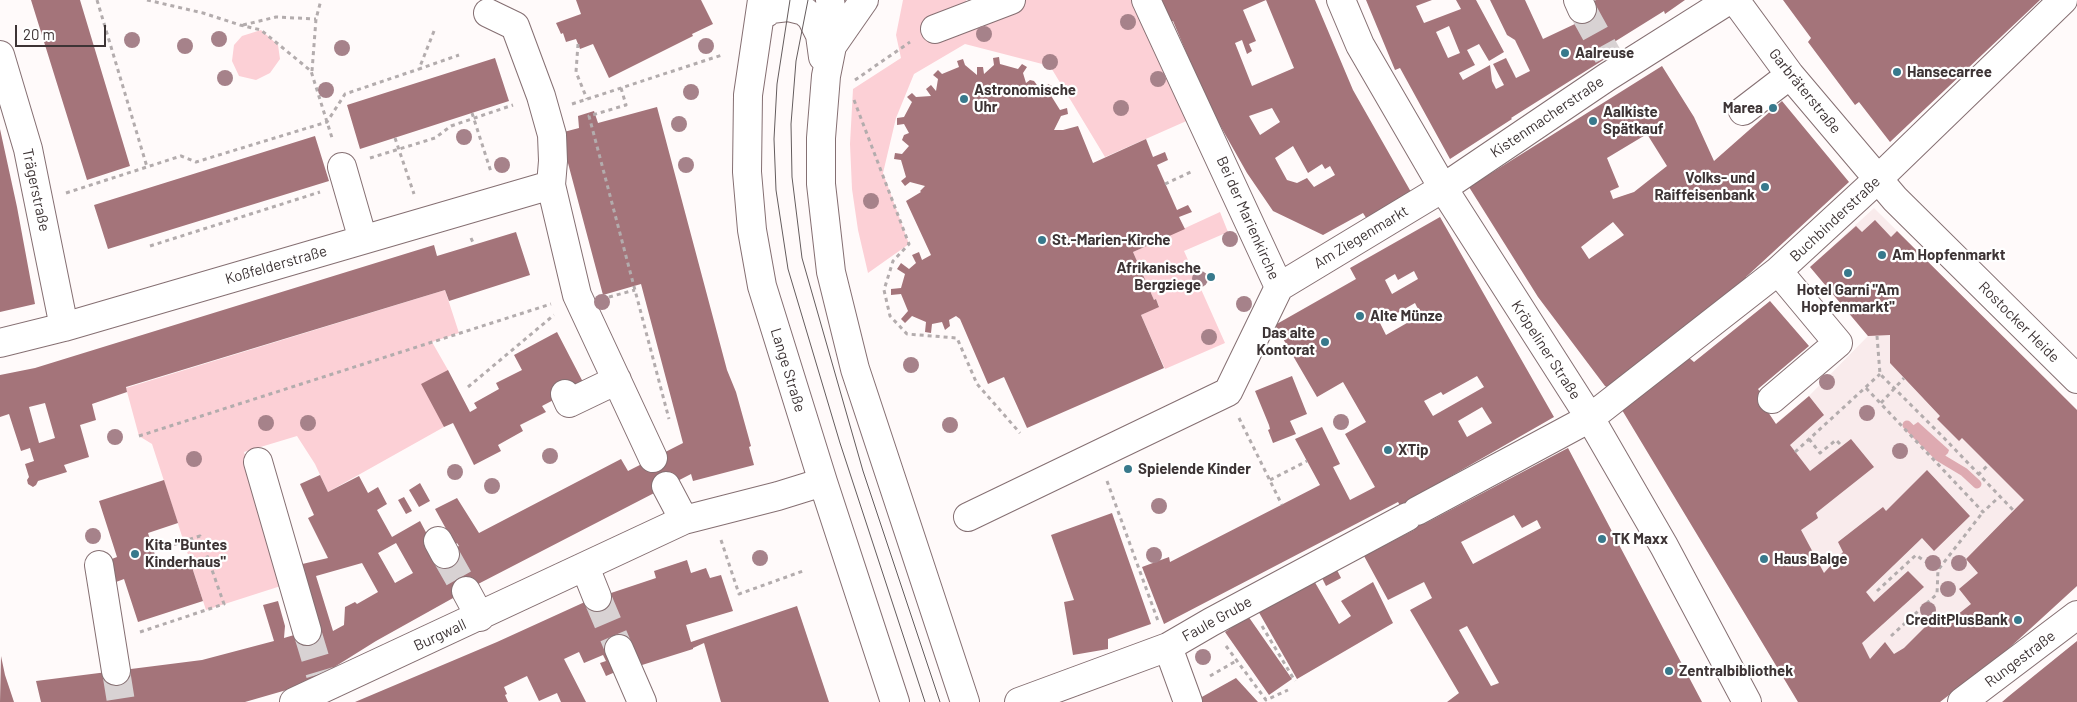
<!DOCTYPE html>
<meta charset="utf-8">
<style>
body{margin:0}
#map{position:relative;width:2077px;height:702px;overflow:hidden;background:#fffafa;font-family:Barlow,sans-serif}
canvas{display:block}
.scale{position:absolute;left:15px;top:25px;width:91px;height:22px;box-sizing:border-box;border:2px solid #3d3435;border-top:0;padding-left:6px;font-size:15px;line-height:18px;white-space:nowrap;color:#3d3435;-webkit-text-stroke:4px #fff;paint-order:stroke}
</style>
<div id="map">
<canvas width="2077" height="702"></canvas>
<div class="scale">20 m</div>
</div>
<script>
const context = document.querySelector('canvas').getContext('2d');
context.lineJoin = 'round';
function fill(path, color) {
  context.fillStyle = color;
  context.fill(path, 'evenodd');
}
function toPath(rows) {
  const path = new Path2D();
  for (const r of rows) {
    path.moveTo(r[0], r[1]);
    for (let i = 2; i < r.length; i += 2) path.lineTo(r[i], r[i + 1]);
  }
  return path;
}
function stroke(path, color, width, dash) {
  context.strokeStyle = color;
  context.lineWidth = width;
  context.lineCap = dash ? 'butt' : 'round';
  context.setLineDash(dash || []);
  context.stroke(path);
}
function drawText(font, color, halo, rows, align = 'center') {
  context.font = font + ' Barlow,sans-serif';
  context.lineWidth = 4.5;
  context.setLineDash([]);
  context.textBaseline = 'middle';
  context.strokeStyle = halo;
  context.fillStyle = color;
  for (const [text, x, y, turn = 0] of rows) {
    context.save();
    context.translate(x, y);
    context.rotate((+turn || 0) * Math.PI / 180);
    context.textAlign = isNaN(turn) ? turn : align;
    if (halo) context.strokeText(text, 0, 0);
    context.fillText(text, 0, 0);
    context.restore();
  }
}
const built = toPath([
 [1874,208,2077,410,2077,586,2007,650,1940,702,1798,702,1678,502,1808,397,1868,336,1810,267]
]);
const green = toPath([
 [903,0,966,0,967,3,1011,0,1146,0,1200,115,1105,157,1050,66,965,44,914,74,896,118,883,173,909,244,868,273,858,230,852,189,850,144,853,89,901,58,896,35],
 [261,30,278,45,280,59,270,73,256,80,239,76,232,61,234,45,242,36],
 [1220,212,1228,232,1184,251,1225,343,1165,369,1141,315,1159,306,1156,299,1154,300,1133,252],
 [445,290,459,333,432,342,448,370,444,427,328,492,315,464,297,436,244,452,287,584,206,610,152,444,139,436,126,388]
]);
const water = toPath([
 [1918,422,1949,450,1948,453,1945,456,1941,455,1911,427]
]);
const stream = toPath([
 [1907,425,1939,457,1964,472,1977,484]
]);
const building = toPath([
 [31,0,80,0,130,166,87,180],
 [576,0,701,0,713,24,692,34,693,36,609,78,593,44,580,49,576,39,566,42,563,33,561,34,556,23,581,14],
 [1160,0,1266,0,1243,10,1256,41,1249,44,1252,51,1247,54,1242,40,1235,43,1252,86,1294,68,1266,0,1315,0,1353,90,1411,192,1370,224,1363,213,1323,235,1273,211,1247,173,1208,104,1173,21,1170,22],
 [1272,108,1280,122,1260,135,1249,116],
 [1293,146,1308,173,1322,164,1325,169,1330,166,1335,175,1314,187,1307,178,1297,183,1287,180,1275,158],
 [1366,0,1432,0,1416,6,1424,23,1461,9,1456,0,1476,0,1504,52,1489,61,1479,44,1467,50,1475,65,1459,73,1463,80,1490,65,1492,81,1496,89,1504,85,1493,64,1506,58,1516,78,1530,71,1515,40,1507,35,1490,0,1525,0,1543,39,1577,23,1573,15,1596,0,1685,0,1665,14,1664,11,1611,44,1616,52,1511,118,1512,119,1450,159,1400,68,1395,70],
 [1449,26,1460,53,1448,58,1436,32],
 [1783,0,2040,0,1890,142,1859,102,1855,105,1808,42,1811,38],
 [999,57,1000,64,1018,69,1022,64,1027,67,1023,73,1026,83,1030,80,1034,81,1037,85,1035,91,1045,90,1048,84,1054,87,1050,94,1060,110,1067,108,1068,114,1061,116,1054,130,1063,130,1078,126,1093,163,1146,139,1153,157,1165,152,1168,160,1157,165,1177,210,1188,205,1192,212,1179,217,1185,229,1133,252,1154,300,1156,299,1159,307,1141,315,1164,368,1027,428,1004,377,988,384,960,319,956,316,949,320,950,326,945,330,942,322,932,324,931,333,925,332,926,322,912,316,905,323,901,319,908,311,901,294,891,295,891,289,901,288,905,274,897,269,901,263,909,269,916,263,912,255,919,252,922,260,931,255,906,201,921,192,920,191,925,186,910,182,905,186,901,181,906,177,901,160,894,159,895,153,902,154,909,146,902,140,904,135,909,133,904,124,897,125,897,118,904,117,912,102,907,97,912,93,916,97,931,96,926,89,931,85,936,91,938,79,933,75,938,70,942,74,959,67,957,61,963,59,965,65,977,75,977,67,983,67,984,74,994,65,993,58],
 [495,58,509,101,360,149,347,105],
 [1662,66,1694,117,1714,161,1782,101,1849,182,1746,277,1749,279,1613,390,1605,386,1538,297,1469,187],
 [1647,134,1667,166,1634,192,1613,199,1610,191,1619,187,1607,158],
 [1613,222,1624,235,1589,259,1581,247],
 [657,107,727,370,736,392,751,446,749,447,754,465,693,481,691,474,480,583,376,641,328,671,290,689,245,702,41,702,36,681,202,660,274,641,263,605,278,601,285,626,284,638,311,630,298,565,328,558,308,518,314,515,300,484,320,475,328,492,359,476,368,493,378,487,387,504,377,510,392,537,420,521,439,557,459,546,457,543,455,545,435,509,457,498,479,533,621,459,628,471,683,443,641,284,603,295,560,133,579,128,578,116,594,111,598,123],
 [396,543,413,573,395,583,378,553],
 [362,563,378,592,357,604,355,602,345,607,344,625,333,631,316,576],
 [0,129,17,207,35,304,0,312],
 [315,136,329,181,108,249,94,205],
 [1440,217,1554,417,1411,499,1424,524,1568,448,1702,702,1447,702,1459,693,1410,610,1432,598,1424,582,1388,600,1364,556,1414,530,1398,502,1164,624,1142,567,1169,557,1170,562,1320,485,1295,439,1322,427,1340,464,1333,467,1350,500,1375,487,1345,434,1366,422,1343,382,1317,397,1275,325,1356,279,1350,268],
 [1414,271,1418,279,1392,294,1385,280,1395,274,1398,280],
 [1415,303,1421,315,1386,335,1380,323],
 [1477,376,1484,387,1433,416,1424,401,1441,392,1443,395],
 [1482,407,1492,423,1467,437,1458,421],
 [1514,515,1522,528,1537,520,1541,528,1473,564,1461,542],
 [1467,626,1499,683,1491,686,1459,630],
 [1875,220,1891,237,1897,231,2077,410,2077,586,2007,650,1940,702,1798,702,1619,405,1687,356,1694,362,1770,301,1809,346,1758,389,1772,409,1768,412,1776,424,1809,396,1824,415,1790,445,1810,471,1851,439,1874,467,1816,513,1818,518,1801,530,1824,573,1843,552,1838,542,1883,507,1886,511,1927,470,1970,516,1934,551,1922,538,1866,592,1874,602,1908,571,1924,587,1862,643,1870,659,1885,642,1894,654,1904,648,1928,624,1937,618,1952,619,1971,604,1959,589,1978,573,1966,559,2024,500,1962,438,1959,441,1937,419,1940,416,1890,363,1890,335,1868,336,1810,267,1856,226,1862,232],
 [516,232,530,275,449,301,445,290,126,387,127,392,92,404,96,420,80,425,89,457,64,465,67,472,38,481,36,485,33,487,28,484,27,480,29,477,25,464,34,461,30,448,21,451,9,414,0,417,0,375,35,368,434,245,437,256],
 [45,403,55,438,39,443,29,407],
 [557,332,584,384,542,406,546,412,520,425,523,431,498,445,501,451,474,465,453,423,444,427,421,384,448,370,470,412,477,408,474,403,499,389,496,383,522,370,514,355],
 [1292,376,1307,414,1290,421,1296,434,1273,443,1268,430,1270,429,1269,425,1255,391],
 [164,480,178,523,148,533,159,568,189,558,203,601,138,622,124,579,116,582,109,560,117,557,99,501],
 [420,483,430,501,419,507,409,490],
 [404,497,412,511,406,514,398,500],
 [1112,513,1151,624,1108,639,1108,649,1073,655,1064,602,1074,600,1051,535],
 [687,560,691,573,706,568,710,578,721,575,733,611,686,625,691,642,797,606,829,702,721,702,704,643,693,648,693,649,642,665,629,646,620,670,606,676,600,663,606,661,603,655,584,663,579,652,564,659,586,702,561,702,557,693,539,701,527,676,504,687,507,694,505,695,508,702,355,702,497,642,587,601,656,578,654,571],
 [1337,570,1341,578,1326,586,1322,578],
 [1313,579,1339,624,1351,616,1341,601,1373,582,1393,623,1297,679,1257,609],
 [1248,616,1292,679,1269,695,1225,632],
 [2077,641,2077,702,2002,702,2009,696],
 [1,656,5,675,14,702,0,702],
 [1236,678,1258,702,1203,702,1200,698]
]);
const minorTunnel = toPath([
 [1582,9,1608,56],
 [445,554,466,591],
 [597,597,619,649],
 [307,631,320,674],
 [116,671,121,702]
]);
const path = toPath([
 [97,0,147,167],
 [147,0,203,13,240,25,261,30,311,71,333,141],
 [243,25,276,17,316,19],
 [434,31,419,69,459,55],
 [578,44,576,72,587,99],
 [312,71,316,19,321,0],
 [855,80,910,42],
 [621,88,626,105,589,116,669,419],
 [854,100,909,244,893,261,884,290,890,316,907,334,957,338,977,384,1020,433],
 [572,104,722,55],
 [472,113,491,172],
 [395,138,414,194],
 [370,158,435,138,451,126,513,105],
 [1165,184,1193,171],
 [66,193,181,156,196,162,327,122,345,94,419,69],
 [471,238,474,245],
 [150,246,320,192],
 [609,297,635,290],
 [1877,336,1880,374,1945,439,2014,511],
 [468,387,554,315],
 [1866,388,1983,512,1999,497],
 [1881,403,1904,378],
 [1239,418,1282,505],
 [139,436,551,304],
 [1809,439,1820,453,1836,440,1842,446],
 [1795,452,1880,374],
 [1978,475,1989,464],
 [1270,480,1307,461],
 [1107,481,1158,621],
 [721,540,739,594,803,571],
 [1877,591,1916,555,1938,570],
 [1262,626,1295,681],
 [140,632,224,604,200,536,154,551],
 [1891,636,1937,594,1938,570,1983,512],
 [1226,646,1266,700,1288,690],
 [1210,676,1236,661]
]);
const minor = toPath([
 [762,0,748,95,747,172,752,230,762,286,823,482,895,702],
 [830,0,832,16,832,46,826,76,821,138,821,184,831,272,855,369,965,702],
 [1146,0,1279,287],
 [1341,0,1360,45,1443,188,1590,418,1664,546,1747,702],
 [1578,0,1582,9],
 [1735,0,1790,75,1895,199,2077,379],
 [488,13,515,26,541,96,552,135,553,161,551,185,577,295,653,458],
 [766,13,771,9,788,7,804,11,811,17,820,35,823,57],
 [935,29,1011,0],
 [832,46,864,0],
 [0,55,28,149,64,327],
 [1743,111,1790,75],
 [342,167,359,226],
 [1279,287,1443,188,1607,77,1729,0],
 [0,343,64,327,551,185],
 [565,394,569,403,617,380],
 [1772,399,1838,343,1778,271],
 [258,462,307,631],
 [666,486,684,520],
 [1417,511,1590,418,1778,271,1878,179,2063,0],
 [968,517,1228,392,1279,287],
 [438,541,445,554],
 [99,565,116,671],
 [585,567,597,597],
 [466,591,480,617],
 [1168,647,1188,702],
 [619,649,642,702],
 [294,702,684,520,778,496,823,482],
 [1019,702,1168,647,1211,622,1407,517],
 [1962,702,2077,615]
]);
const tram = toPath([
 [790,0,777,84,774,139,776,190,788,269,840,443,925,702],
 [808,0,796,61,791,124,792,177,802,258,863,471,940,702]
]);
const trees = [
 [1128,22],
 [984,34],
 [219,39],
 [132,40],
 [185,46],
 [706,46],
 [342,48],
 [1050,62],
 [225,78],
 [1158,79],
 [326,90],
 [691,92],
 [1121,108],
 [679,124],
 [464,137],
 [502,165],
 [686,165],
 [871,201],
 [1230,239],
 [1200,279],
 [602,302],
 [1244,304],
 [1209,337],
 [911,365],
 [1827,382],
 [1867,413],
 [1341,422],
 [266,423],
 [308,423],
 [950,425],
 [115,437],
 [1900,451],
 [550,456],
 [194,459],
 [455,472],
 [492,486],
 [1159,506],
 [93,536],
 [1154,555],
 [760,558],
 [1933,563],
 [1959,563],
 [1948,589],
 [1928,610],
 [1203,657]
];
const markers = [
 [1565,53,5,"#38798c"],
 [1897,72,5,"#38798c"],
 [964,99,5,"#38798c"],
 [1773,108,5,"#38798c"],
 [1593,121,5,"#38798c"],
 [1765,187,5,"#38798c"],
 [1042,240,5,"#38798c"],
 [1882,255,5,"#38798c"],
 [1848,273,5,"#38798c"],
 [1211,277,5,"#38798c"],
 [1360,316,5,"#38798c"],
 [1325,342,5,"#38798c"],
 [1388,450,5,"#38798c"],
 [1128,469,5,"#38798c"],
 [1602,539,5,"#38798c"],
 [135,554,5,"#38798c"],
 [1764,559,5,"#38798c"],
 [2018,620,5,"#38798c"],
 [1669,671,5,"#38798c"]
];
const poiNames = [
 ["Aalreuse",1575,53],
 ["Hansecarree",1907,72],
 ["Astronomische",974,90],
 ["Uhr",974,107],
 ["Marea",1763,108,"right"],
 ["Aalkiste",1603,112],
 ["Spätkauf",1603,129],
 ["Volks- und",1755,178,"right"],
 ["Raiffeisenbank",1755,195,"right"],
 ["St.-Marien-Kirche",1052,240],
 ["Am Hopfenmarkt",1892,255],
 ["Afrikanische",1201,268,"right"],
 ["Bergziege",1201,285,"right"],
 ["Hotel Garni \"Am",1848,290,"center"],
 ["Hopfenmarkt\"",1848,307,"center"],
 ["Alte Münze",1370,316],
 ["Das alte",1315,333,"right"],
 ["Kontorat",1315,350,"right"],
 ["XTip",1398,450],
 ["Spielende Kinder",1138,469],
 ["TK Maxx",1612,539],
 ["Kita \"Buntes",145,545],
 ["Kinderhaus\"",145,562],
 ["Haus Balge",1774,559],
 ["CreditPlusBank",2008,620,"right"],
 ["Zentralbibliothek",1679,671]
];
const streetNames = [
 ["Garbräterstraße",1805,91,51],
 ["Kistenmacherstraße",1547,117,-34],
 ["Trägerstraße",36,190,78],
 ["Bei der Marienkirche",1248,218,66],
 ["Buchbinderstraße",1835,219,-43],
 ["Am Ziegenmarkt",1361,237,-31],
 ["Koßfelderstraße",276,265,-16],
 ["Rostocker Heide",2019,322,45],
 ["Kröpeliner Straße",1546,350,57],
 ["Lange Straße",788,370,73],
 ["Faule Grube",1217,619,-29],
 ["Burgwall",440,635,-25],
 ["Rungestraße",2020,659,-37]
];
fill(built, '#f9ebec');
fill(green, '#fcd0d6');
fill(water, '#deaab1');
stroke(stream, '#deaab1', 9);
fill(building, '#a4747a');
stroke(minorTunnel, '#d8d2d3', 28, [28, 14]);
stroke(minor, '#856f72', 30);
stroke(path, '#b3acad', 3, [4, 4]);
stroke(minor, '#fff', 28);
stroke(tram, '#645c5d', 1);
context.fillStyle = '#a6828a';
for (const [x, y] of trees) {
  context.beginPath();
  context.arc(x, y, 8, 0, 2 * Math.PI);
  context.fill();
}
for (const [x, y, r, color] of markers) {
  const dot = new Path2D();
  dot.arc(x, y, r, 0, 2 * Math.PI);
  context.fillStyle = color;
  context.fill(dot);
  stroke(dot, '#fff', 2);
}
drawText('bold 15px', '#3d3435', '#fff', poiNames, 'left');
drawText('15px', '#3d3435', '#fff', streetNames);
</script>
